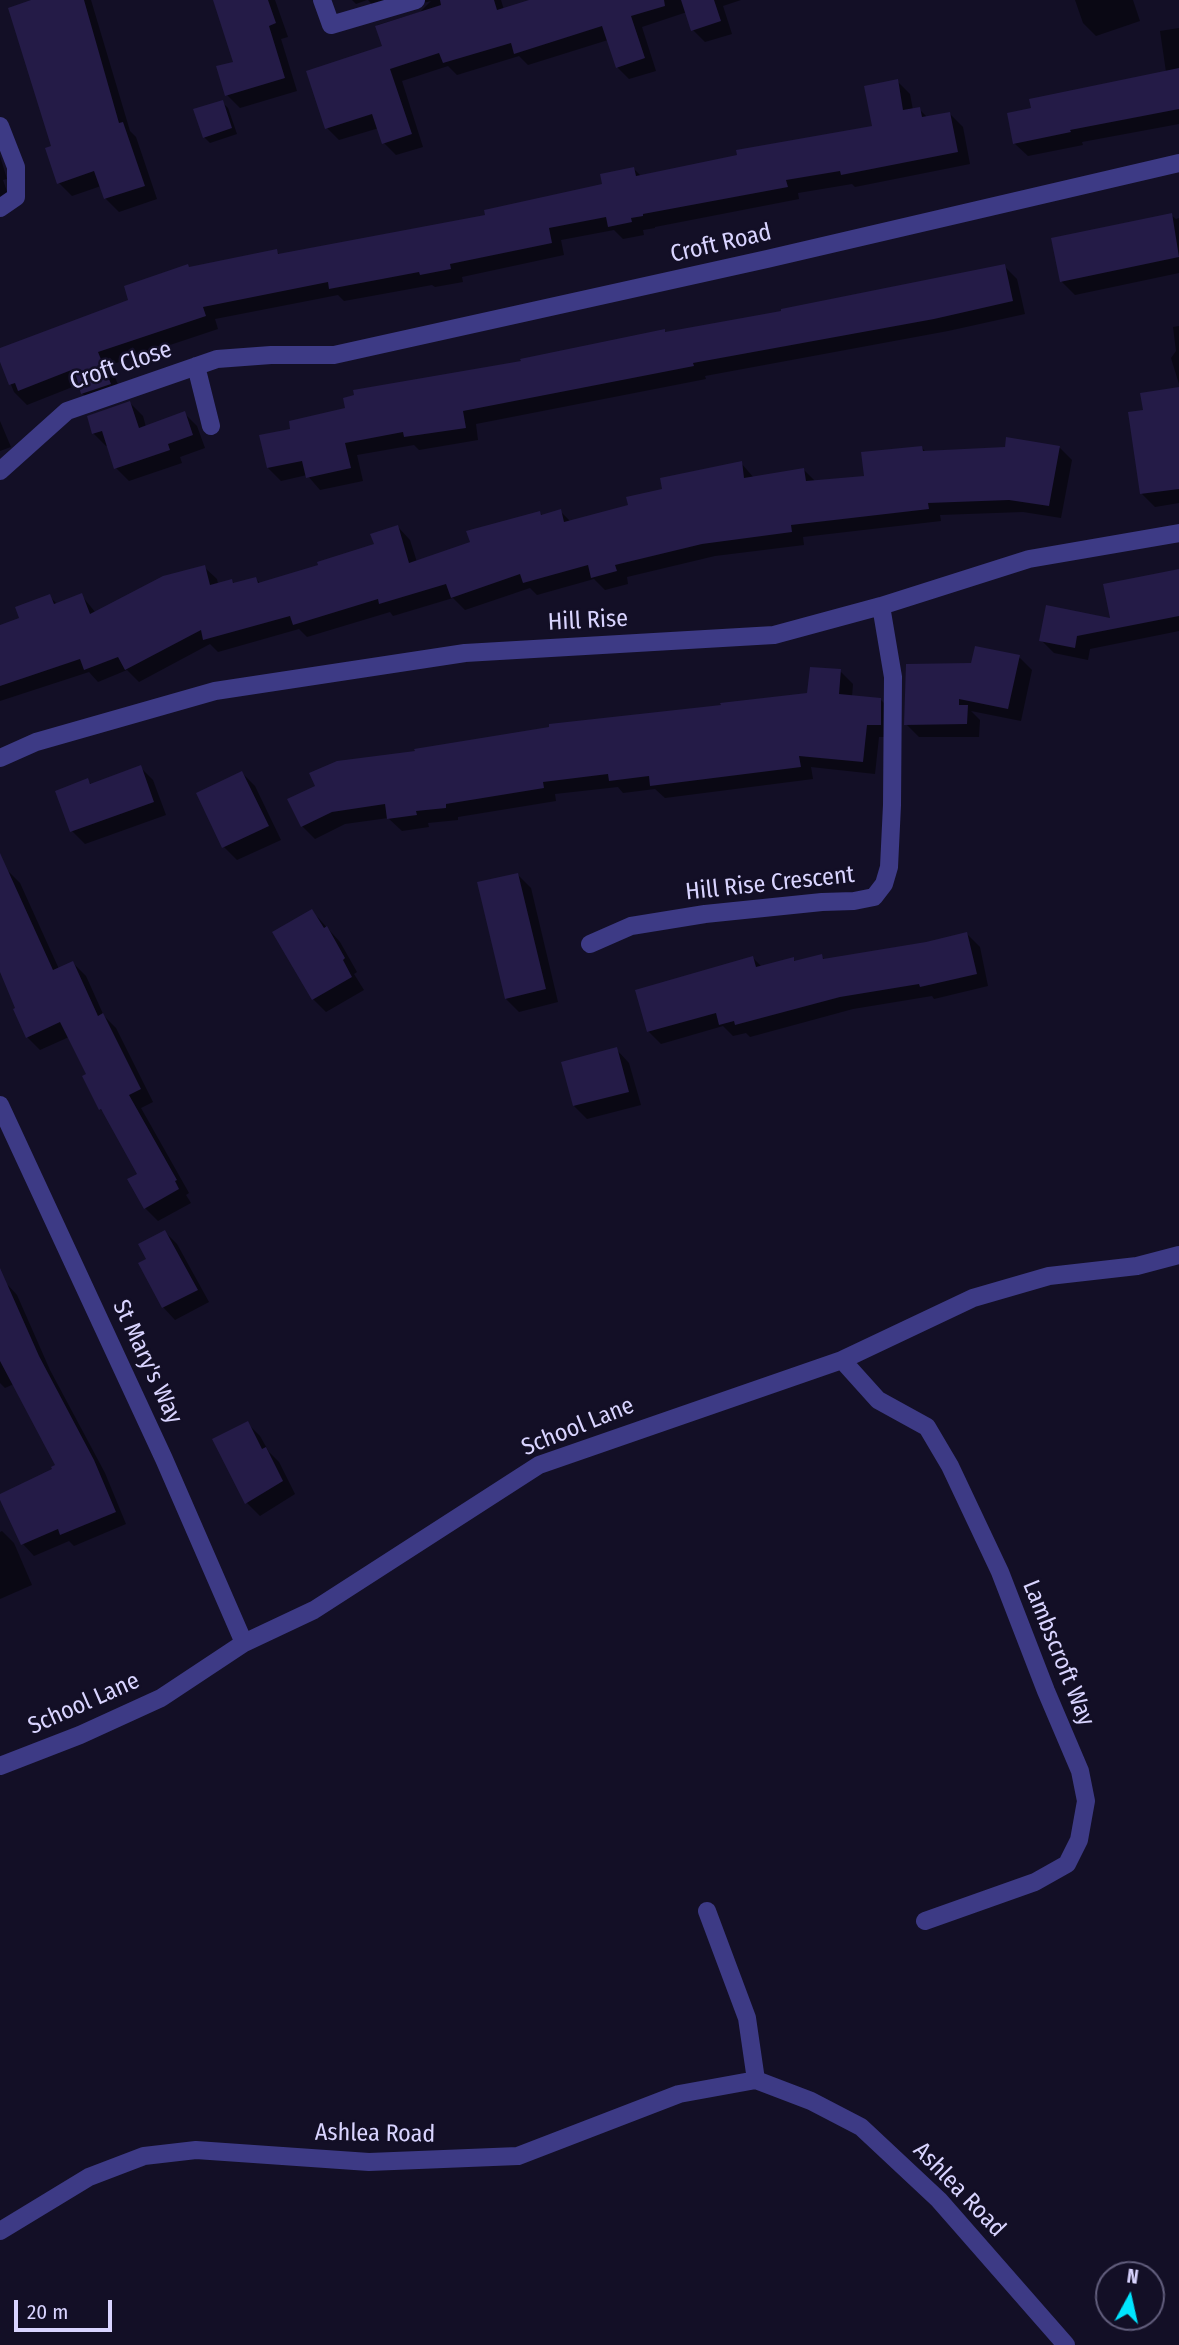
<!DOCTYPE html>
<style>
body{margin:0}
#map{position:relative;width:1179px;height:2345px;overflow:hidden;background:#130f26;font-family:"Fira Sans Condensed",sans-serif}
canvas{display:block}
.north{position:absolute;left:1095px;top:2261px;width:70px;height:70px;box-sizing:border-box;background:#130f26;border:2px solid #625e7d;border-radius:50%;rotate:8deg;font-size:19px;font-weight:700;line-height:28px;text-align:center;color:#d9d4ff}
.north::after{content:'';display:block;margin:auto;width:24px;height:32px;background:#00e5ff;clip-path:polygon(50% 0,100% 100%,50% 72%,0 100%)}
.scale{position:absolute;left:14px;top:2300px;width:98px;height:32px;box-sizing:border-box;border:4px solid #d9d4ff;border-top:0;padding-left:9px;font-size:21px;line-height:24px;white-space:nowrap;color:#d9d4ff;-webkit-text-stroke:5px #130f26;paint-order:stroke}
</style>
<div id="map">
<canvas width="1179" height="2345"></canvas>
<div class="north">N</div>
<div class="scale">20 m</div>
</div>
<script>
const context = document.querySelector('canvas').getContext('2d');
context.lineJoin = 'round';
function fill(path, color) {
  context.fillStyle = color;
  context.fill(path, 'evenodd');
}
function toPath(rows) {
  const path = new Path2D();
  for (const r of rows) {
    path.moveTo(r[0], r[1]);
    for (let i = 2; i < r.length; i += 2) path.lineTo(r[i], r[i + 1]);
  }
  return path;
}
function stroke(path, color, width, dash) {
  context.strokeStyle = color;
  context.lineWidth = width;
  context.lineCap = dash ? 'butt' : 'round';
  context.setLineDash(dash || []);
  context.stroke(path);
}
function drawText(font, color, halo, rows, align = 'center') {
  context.font = font + ' "Fira Sans Condensed",sans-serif';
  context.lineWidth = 5;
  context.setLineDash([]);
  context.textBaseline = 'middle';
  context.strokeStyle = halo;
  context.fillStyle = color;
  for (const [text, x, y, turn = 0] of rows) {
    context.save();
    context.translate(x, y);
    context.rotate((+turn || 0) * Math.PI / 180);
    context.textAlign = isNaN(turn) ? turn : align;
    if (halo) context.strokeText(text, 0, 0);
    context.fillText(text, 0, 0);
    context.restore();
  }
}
const shadow = toPath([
 [37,0,91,0,130,131,136,137,157,199,119,212,105,198,101,186,72,196,59,183],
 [214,0,275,0,288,37,281,39,297,91,240,108,227,95,236,63],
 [352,0,367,0,356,4],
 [368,0,501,0,504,10,535,0,741,0,723,6,732,34,705,42,693,30,687,12,642,27,656,71,629,79,617,67,608,40,528,65,519,56,457,75,448,66,402,81,423,147,396,155,384,143,379,128,339,140,327,128,384,48,377,25,420,12,431,1,381,14],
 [1075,0,1133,0,1140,21,1096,36,1083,23],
 [1179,28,1179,124,1082,142,1083,145,1028,156,1014,143,1166,72,1160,31],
 [897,81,910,94,913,110,919,109,928,118,950,114,963,127,970,164,855,187,852,184,798,193,799,199,655,227,655,228,643,230,644,235,623,239,614,230,561,240,564,255,462,277,463,282,435,287,432,285,344,301,338,295,215,319,218,329,110,365,123,397,95,406,82,393,80,384,27,405,14,392,0,358,0,350,131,301,190,269,276,251,280,255,487,216,604,185,634,169,641,176,874,127],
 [222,102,228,108,237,134,210,143,204,137],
 [0,156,7,179,3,180,10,200,0,203],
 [1171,215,1176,219,1179,218,1179,273,1075,295,1062,282,1053,239],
 [1004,266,1017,279,1025,314,948,331,705,376,706,379,476,424,478,440,419,450,414,445,357,455,363,481,320,490,307,475,281,481,268,468,292,430,523,363,664,330,667,334,783,313],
 [1179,326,1179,384,1171,358,1176,351,1173,327],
 [1179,388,1179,503,1155,507,1142,494,1145,411],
 [130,403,143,416,146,427,184,413,197,426,205,448,180,457,182,463,129,481,116,468,109,446,106,446,93,433],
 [0,421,11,447,0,451],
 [1059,447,1072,460,1061,518,1023,512,940,515,941,521,803,537,804,545,715,556,627,577,628,584,605,590,594,579,537,595,530,588,465,610,453,598,393,616,390,612,307,637,299,629,218,652,210,644,139,682,127,670,98,682,89,672,0,701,0,627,21,619,49,596,58,605,81,595,96,613,204,567,217,579,218,584,232,581,235,584,256,579,261,584,320,566,376,545,398,527,410,540,417,562,472,543,540,513,543,516,560,511,571,522,630,506,664,490,741,463,754,478,804,470,816,482,865,477,922,448,927,453],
 [1179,571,1179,631,1090,649,1088,660,1054,653,1041,640,1112,620],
 [1019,657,1032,670,1021,721,971,711,980,720,979,737,919,737,906,724,972,665],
 [840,671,853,684,852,697,881,700,894,713,893,737,879,737,875,774,811,767,813,779,665,798,655,789,623,793,618,787,555,794,556,801,458,817,458,820,428,823,429,827,402,831,388,818,345,824,315,839,302,826,290,800,723,706,808,694],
 [140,767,153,780,166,815,85,844,72,831,57,792,88,781,92,785],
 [242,773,255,786,281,840,237,860,224,847],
 [7,870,20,883,59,969,73,963,86,976,104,1016,116,1028,153,1102,141,1108,189,1193,186,1195,191,1203,158,1221,145,1208,139,1174,107,1115,100,1109,88,1075,69,1037,40,1050,27,1037,0,968,0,873],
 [518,875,531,888,558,1002,519,1012,506,999],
 [312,911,340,942,357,972,354,974,364,990,326,1012,313,999],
 [967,934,980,947,988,986,934,999,932,996,853,1009,750,1037,746,1033,733,1036,723,1026,661,1044,648,1031,753,958,762,967,793,959,796,962,821,956,825,960,926,944],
 [616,1049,629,1063,641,1105,587,1119,574,1106],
 [165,1232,177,1244,209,1302,175,1320,163,1307,148,1260],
 [6,1283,17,1295,50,1370,105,1473,126,1524,74,1546,69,1541,34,1556,23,1544,58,1466,14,1384,5,1388,0,1383,0,1286],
 [247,1423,260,1436,269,1452,279,1462,295,1494,260,1516,247,1503,214,1440],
 [2,1531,14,1543,32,1585,0,1599,0,1532]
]);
const building = toPath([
 [31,0,84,0,119,123,123,122,145,186,104,199,94,171,57,184,45,148,51,146,8,8],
 [213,0,268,0,276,23,269,26,285,78,225,96,216,66,233,62],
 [440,0,494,0,497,10,529,0,664,0,665,6,631,16,645,58,616,68,602,26,514,54,511,43,443,63,439,53,390,69,412,134,382,144,372,114,325,129,306,71,382,46,375,26,441,5],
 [681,0,714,0,721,21,691,31],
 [1179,68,1179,109,1070,130,1071,132,1013,144,1007,113,1031,108,1029,99],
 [898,79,903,110,920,107,922,117,950,112,958,152,841,175,840,171,786,180,788,187,643,214,643,216,631,218,632,222,608,227,606,217,549,228,552,243,450,264,451,269,420,275,419,272,329,289,328,282,203,307,206,316,98,352,111,384,81,394,74,369,18,391,15,383,9,385,0,362,0,348,128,300,124,286,188,264,189,267,277,249,278,254,485,215,484,210,602,184,600,174,634,167,636,176,737,155,736,150,872,126,864,86],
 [223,100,232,128,203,138,193,109],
 [1172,213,1179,257,1060,282,1051,238],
 [1005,264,1013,301,934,319,693,363,694,366,463,411,466,428,404,437,403,432,345,443,351,468,306,478,302,461,267,468,259,435,290,429,289,421,345,408,343,398,354,395,353,390,521,361,520,359,665,329,665,332,781,311,781,309],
 [1179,387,1179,489,1140,494,1128,412,1143,410,1140,393],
 [130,401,139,428,185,411,193,435,168,444,170,450,114,469,102,431,92,434,87,416],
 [1006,437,1060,446,1049,506,1009,500,928,503,929,509,791,525,792,532,702,544,615,565,617,571,591,578,588,565,523,583,520,574,451,598,446,584,379,604,378,599,293,625,290,616,203,640,201,630,125,670,118,657,84,670,80,659,0,686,0,625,19,618,15,607,50,594,54,604,82,593,90,614,163,576,205,565,210,585,232,579,233,583,256,577,258,583,318,565,317,562,374,544,370,534,398,525,409,563,470,542,466,531,540,511,541,515,561,509,564,522,628,505,626,497,662,489,660,478,742,461,744,478,804,468,806,481,864,476,861,452,922,446,923,451,1005,447],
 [1179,569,1179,616,1077,636,1075,648,1039,641,1046,605,1110,618,1103,584],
 [975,646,1020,655,1008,709,959,699,959,705,968,705,967,724,904,725,906,664,971,663],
 [810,667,841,669,839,694,881,698,881,725,867,725,863,762,799,756,801,767,650,786,649,776,609,781,608,774,543,782,544,788,446,804,446,808,416,811,417,815,387,819,385,804,332,812,301,827,287,799,315,786,309,773,337,761,415,751,414,749,549,727,549,724,721,705,720,703,807,693],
 [141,765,154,802,70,832,55,791,88,778,90,784],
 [242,771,269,826,222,848,196,793],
 [0,853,53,970,73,961,98,1016,103,1013,141,1089,129,1095,177,1180,175,1181,179,1189,144,1209,127,1179,137,1174,101,1109,99,1110,82,1076,86,1074,60,1022,26,1038,13,1009,15,1008,0,972],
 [518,873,546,989,505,999,477,882],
 [312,909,324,928,327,926,345,958,343,960,352,977,312,1000,272,932],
 [967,932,977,974,920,987,919,984,840,997,735,1025,734,1021,719,1025,716,1013,647,1032,635,990,753,956,756,967,794,957,794,961,822,954,823,959,926,942],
 [617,1047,629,1092,573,1106,561,1062],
 [165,1230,198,1290,162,1308,138,1263,146,1259,138,1244],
 [0,1268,39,1356,94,1460,116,1512,60,1535,58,1529,21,1545,0,1500,0,1494,52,1469,51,1467,55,1465,0,1361],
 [248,1421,262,1449,266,1447,283,1481,245,1504,212,1439]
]);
const street = toPath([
 [322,0,331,25,416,0],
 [0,126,16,167,16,197,0,208],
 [196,366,211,426],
 [0,471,67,411,217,359,271,355,334,355,767,259,1179,163],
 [0,758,36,742,215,691,465,653,774,635,881,606,1029,559,1179,533],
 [590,944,631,926,705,914,822,902,854,901,874,897,884,884,889,867,892,805,893,677,881,606],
 [0,1105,164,1459,244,1643],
 [842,1360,878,1400,927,1427,950,1466,1000,1572,1046,1691,1080,1771,1086,1801,1079,1840,1067,1864,1035,1882,925,1921],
 [0,1766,80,1735,161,1698,244,1643,314,1610,539,1465,842,1360,973,1298,1049,1276,1137,1266,1179,1255],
 [707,1911,747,2018,756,2080],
 [0,2231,89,2177,144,2156,196,2150,369,2162,518,2156,679,2094,756,2080,811,2101,861,2127,939,2200,1066,2345]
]);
const streetNames = [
 ["Croft Road",721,244,-13],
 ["Croft Close",121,366,-19],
 ["Hill Rise",588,621,-3],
 ["Hill Rise Crescent",770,884,-6],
 ["St Mary's Way",147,1362,65],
 ["School Lane",578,1427,-22],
 ["Lambscroft Way",1058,1653,68],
 ["School Lane",84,1704,-24],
 ["Ashlea Road",375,2134,1],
 ["Ashlea Road",959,2190,46]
];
fill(shadow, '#0007');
fill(building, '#241b47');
stroke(street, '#3d3a85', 18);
drawText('24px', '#d9d4ff', '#130f26', streetNames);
</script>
